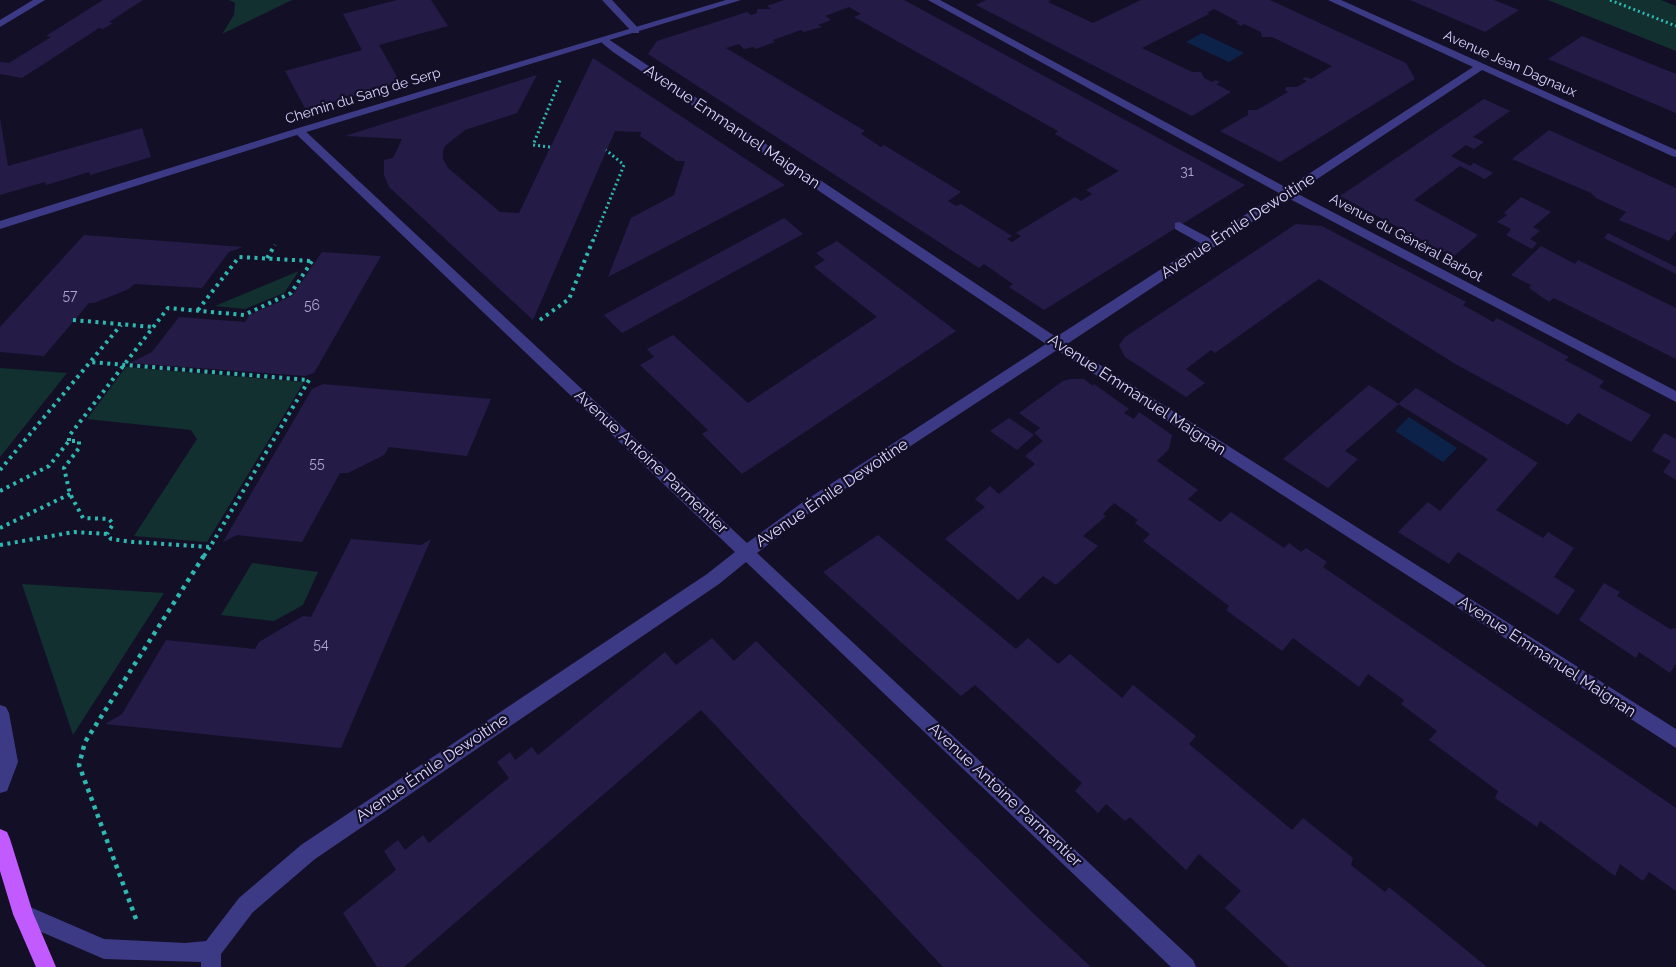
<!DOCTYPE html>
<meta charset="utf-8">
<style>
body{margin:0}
canvas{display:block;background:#130f26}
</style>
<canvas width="1676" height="967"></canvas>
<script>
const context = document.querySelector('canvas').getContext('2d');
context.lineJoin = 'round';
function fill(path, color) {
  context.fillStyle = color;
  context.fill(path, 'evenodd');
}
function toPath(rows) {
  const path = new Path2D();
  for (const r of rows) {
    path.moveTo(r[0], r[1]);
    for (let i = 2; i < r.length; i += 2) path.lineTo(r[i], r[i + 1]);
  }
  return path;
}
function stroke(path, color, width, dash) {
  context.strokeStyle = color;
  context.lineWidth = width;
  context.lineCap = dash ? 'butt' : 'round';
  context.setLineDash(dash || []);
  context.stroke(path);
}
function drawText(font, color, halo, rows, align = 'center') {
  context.font = font + ' Raleway,sans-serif';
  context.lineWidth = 4.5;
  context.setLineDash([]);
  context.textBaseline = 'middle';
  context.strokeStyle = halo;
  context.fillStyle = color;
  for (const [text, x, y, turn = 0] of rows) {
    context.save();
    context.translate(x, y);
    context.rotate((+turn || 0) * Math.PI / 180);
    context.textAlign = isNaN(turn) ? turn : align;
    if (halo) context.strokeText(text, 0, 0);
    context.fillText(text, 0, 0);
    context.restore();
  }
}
const green = toPath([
 [229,0,292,0,222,34,234,15,235,3],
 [1548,0,1661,0,1676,6,1676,51],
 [299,271,284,293,245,309,215,306],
 [126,367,304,382,207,542,134,536,197,439,191,430,87,419],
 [0,368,67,373,0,457],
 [252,563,318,572,303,605,274,621,221,615],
 [22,584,164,593,73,735]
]);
const water = toPath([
 [1202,33,1244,53,1229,62,1186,42],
 [1409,417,1457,448,1443,462,1395,431]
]);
const building = toPath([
 [103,0,143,0,109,22,113,23,103,29,99,28,22,78,0,74,0,62,9,63,51,37,46,36],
 [397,0,431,0,448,26,379,45,400,82,306,110,285,71,362,50,343,14],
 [784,0,904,0,1245,185,1044,310,1009,287,1013,284,984,264,979,268,648,54,657,41,747,12,751,15,757,13,757,9,771,9,767,6],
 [849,7,861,14,854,17,1058,131,1055,134,1119,171,1086,190,1092,194,1081,201,1075,197,1016,233,1021,236,1012,242,1007,239,1012,236,961,204,956,206,948,201,961,192,884,145,881,147,861,134,865,131,726,48,739,44,744,49,753,47,756,49,775,42,773,40,801,30,804,32,822,27,818,25,831,20,825,16],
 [986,0,1051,0,1048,2,1093,23,1141,0,1270,0,1406,63,1415,79,1280,162,1220,131,1248,115,1248,110,1257,110,1288,92,1285,90,1286,87,1297,87,1307,81,1302,79,1306,77,1311,79,1332,66,1272,37,1262,37,1261,32,1244,24,1241,26,1236,23,1239,22,1214,9,1207,13,1209,14,1142,48,1192,72,1201,72,1204,78,1212,82,1215,80,1220,82,1216,84,1231,92,1192,116,976,5],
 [1410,0,1494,0,1519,10,1485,32],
 [1582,36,1676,74,1676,113,1548,59],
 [593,58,785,185,608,277,631,218,674,195,685,161,677,161,640,136,641,132,615,131,533,320,389,187,384,175,384,160,393,158,402,139,345,136,537,75,517,113,465,130,445,146,443,151,443,159,448,168,500,212,519,213],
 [1484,99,1510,111,1473,137,1484,142,1474,149,1466,145,1451,156,1470,166,1474,163,1493,173,1485,179,1460,166,1414,200,1478,235,1453,257,1340,196],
 [0,118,8,166,142,128,151,157,90,175,89,172,46,185,45,182,0,195],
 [1549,130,1676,188,1676,231,1669,241,1619,220,1626,212,1596,198,1591,193,1512,159],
 [1521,197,1551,212,1533,227,1540,231,1530,239,1537,243,1532,249,1506,235,1511,229,1497,222,1507,215,1504,213],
 [784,218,803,234,622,333,604,315],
 [1296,224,1322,226,1466,302,1463,305,1493,322,1497,318,1569,357,1565,360,1604,381,1599,387,1651,415,1631,442,1578,413,1568,425,1457,365,1319,279,1215,353,1211,350,1186,369,1205,383,1186,397,1125,357,1119,345,1125,337],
 [1608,233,1676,267,1676,274,1604,238],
 [84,235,243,247,229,252,202,288,134,284,129,289,94,303,89,303,44,356,0,352,0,327],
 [837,241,956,331,742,474,702,434,708,430,640,365,654,357,647,349,673,335,748,403,877,317,814,267,825,260,816,253],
 [1541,246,1575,264,1578,260,1676,308,1676,359,1554,298,1549,302,1529,288,1531,285,1511,275],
 [322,252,381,256,314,373,305,376,130,363,152,352,179,317,245,322,249,315,292,296],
 [1070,379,1084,379,1093,386,1094,384,1129,409,1124,413,1134,419,1139,412,1172,435,1169,449,1157,461,1198,490,1188,499,1220,522,1231,512,1284,548,1289,543,1301,552,1306,548,1327,562,1323,567,1676,808,1676,891,1649,872,1643,881,1620,864,1615,876,1540,821,1537,827,1495,798,1498,791,1429,740,1437,731,1401,704,1404,700,1368,674,1359,687,1293,638,1282,651,1226,610,1229,606,1143,541,1150,534,1135,523,1138,520,1114,503,1103,514,1106,516,1083,536,1098,546,1056,585,1043,576,1018,600,945,539,985,507,975,499,990,486,999,494,1035,464,1025,456,1043,441,1034,433,1040,428,1019,413,1063,381],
 [323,384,491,399,467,456,389,447,384,455,348,473,340,473,302,542,237,535,223,542,312,389],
 [1369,385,1399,404,1345,451,1358,459,1328,488,1283,459],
 [1416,388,1538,463,1496,510,1543,538,1548,532,1574,548,1554,577,1575,590,1558,615,1458,552,1449,564,1398,532,1428,502,1440,511,1488,459,1398,404],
 [1009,418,1034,435,1017,450,990,431],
 [1664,433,1676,439,1676,480,1663,472,1671,461,1652,451],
 [878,535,1016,649,1028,638,1058,664,1070,654,1122,698,1133,685,1196,736,1189,744,1292,830,1303,818,1353,858,1351,865,1385,892,1389,887,1487,967,1289,967,1225,908,1241,891,1199,854,1186,870,1130,817,1125,821,1106,804,1098,813,1075,791,1082,783,975,685,961,696,823,572],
 [351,539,421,545,431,539,341,748,105,724,122,714,166,640,255,649,259,642,303,616,311,617],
 [1604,583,1620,592,1617,596,1670,629,1676,628,1676,664,1670,673,1639,652,1636,658,1579,620],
 [712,638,734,661,756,641,1034,914,1091,967,943,967,701,710,404,967,377,967,343,913,396,870,384,851,398,840,405,850,423,835,429,843,509,778,497,762,510,752,515,760,532,747,538,755,665,652,676,665]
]);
const pathFar2 = toPath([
 [1610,0,1676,26],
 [550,147,533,145,561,78],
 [593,241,624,165,606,150]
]);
const pathFar1 = toPath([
 [267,258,275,245],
 [198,310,239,257,312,261],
 [73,320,153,327],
 [540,320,569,299,593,240],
 [69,441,69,436,168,308,244,315,291,293,312,261],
 [0,470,121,325],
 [0,491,49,466,69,441,79,441,79,448,64,468,70,494,83,518,109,519,113,524,107,534],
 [0,528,70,494],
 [0,545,74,532,107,534,111,539,133,542,210,547,309,380,90,362],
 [204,556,210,547]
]);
const path = toPath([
 [136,919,79,765,85,742,205,554]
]);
const service = toPath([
 [602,0,612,0,639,29,639,33,633,33,602,0],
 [1179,222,1215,241,1217,244,1215,247,1207,247,1175,229,1175,223,1179,222],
 [0,705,6,707,9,713,18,762,7,791,0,793,0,705]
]);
const minor = toPath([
 [33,0,45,0,0,27,0,20,33,0],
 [928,0,940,0,1287,188,1473,67,1328,0,1341,0,1676,150,1676,157,1672,156,1482,70,1296,193,1676,391,1676,402,1288,198,1067,344,1676,729,1676,748,1057,350,813,510,757,553,1193,960,1196,967,1171,967,746,562,719,584,315,859,253,912,221,954,221,967,201,967,201,962,104,959,16,921,13,914,16,907,23,904,104,939,185,943,206,941,239,898,301,845,707,574,735,552,295,133,295,129,303,129,747,543,803,502,1046,344,613,52,602,43,602,39,608,39,1056,337,1279,193,928,0]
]);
const tertiary = toPath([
 [726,0,741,0,303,133,0,229,0,221,295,129,726,0]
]);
const primary = toPath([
 [0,829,7,832,10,839,33,913,56,967,36,967,13,914,0,871,0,829]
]);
const farStreetnames = [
 ["Avenue Jean Dagnaux",1510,64,24],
 ["Chemin du Sang de Serp",363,96,-17],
 ["Avenue du Général Barbot",1406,238,28]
];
const numberNames = [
 ["31",1187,172],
 ["57",70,296],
 ["56",312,306],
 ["55",317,464],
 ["54",321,645]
];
const streetNames = [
 ["Avenue Emmanuel Maignan",732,127,34],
 ["Avenue Émile Dewoitine",1238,226,-33],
 ["Avenue Emmanuel Maignan",1137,395,33],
 ["Avenue Antoine Parmentier",651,462,43],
 ["Avenue Émile Dewoitine",832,493,-34],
 ["Avenue Emmanuel Maignan",1547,657,33],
 ["Avenue Émile Dewoitine",432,768,-34],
 ["Avenue Antoine Parmentier",1005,795,43]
];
fill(green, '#12302f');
fill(water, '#0c2248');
fill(building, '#241b47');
stroke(pathFar2, '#2fb8b0', 3, [2, 3]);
stroke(pathFar1, '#2fb8b0', 4, [3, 4.5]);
stroke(path, '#2fb8b0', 4.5, [4, 5]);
fill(service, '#3d3a85');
fill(minor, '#3d3a85');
fill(tertiary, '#3d3a85');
fill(primary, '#c25bff');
drawText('14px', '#d9d4ff', '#130f26', farStreetnames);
drawText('14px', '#aca6d1', null, numberNames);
drawText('16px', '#d9d4ff', '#130f26', streetNames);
</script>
